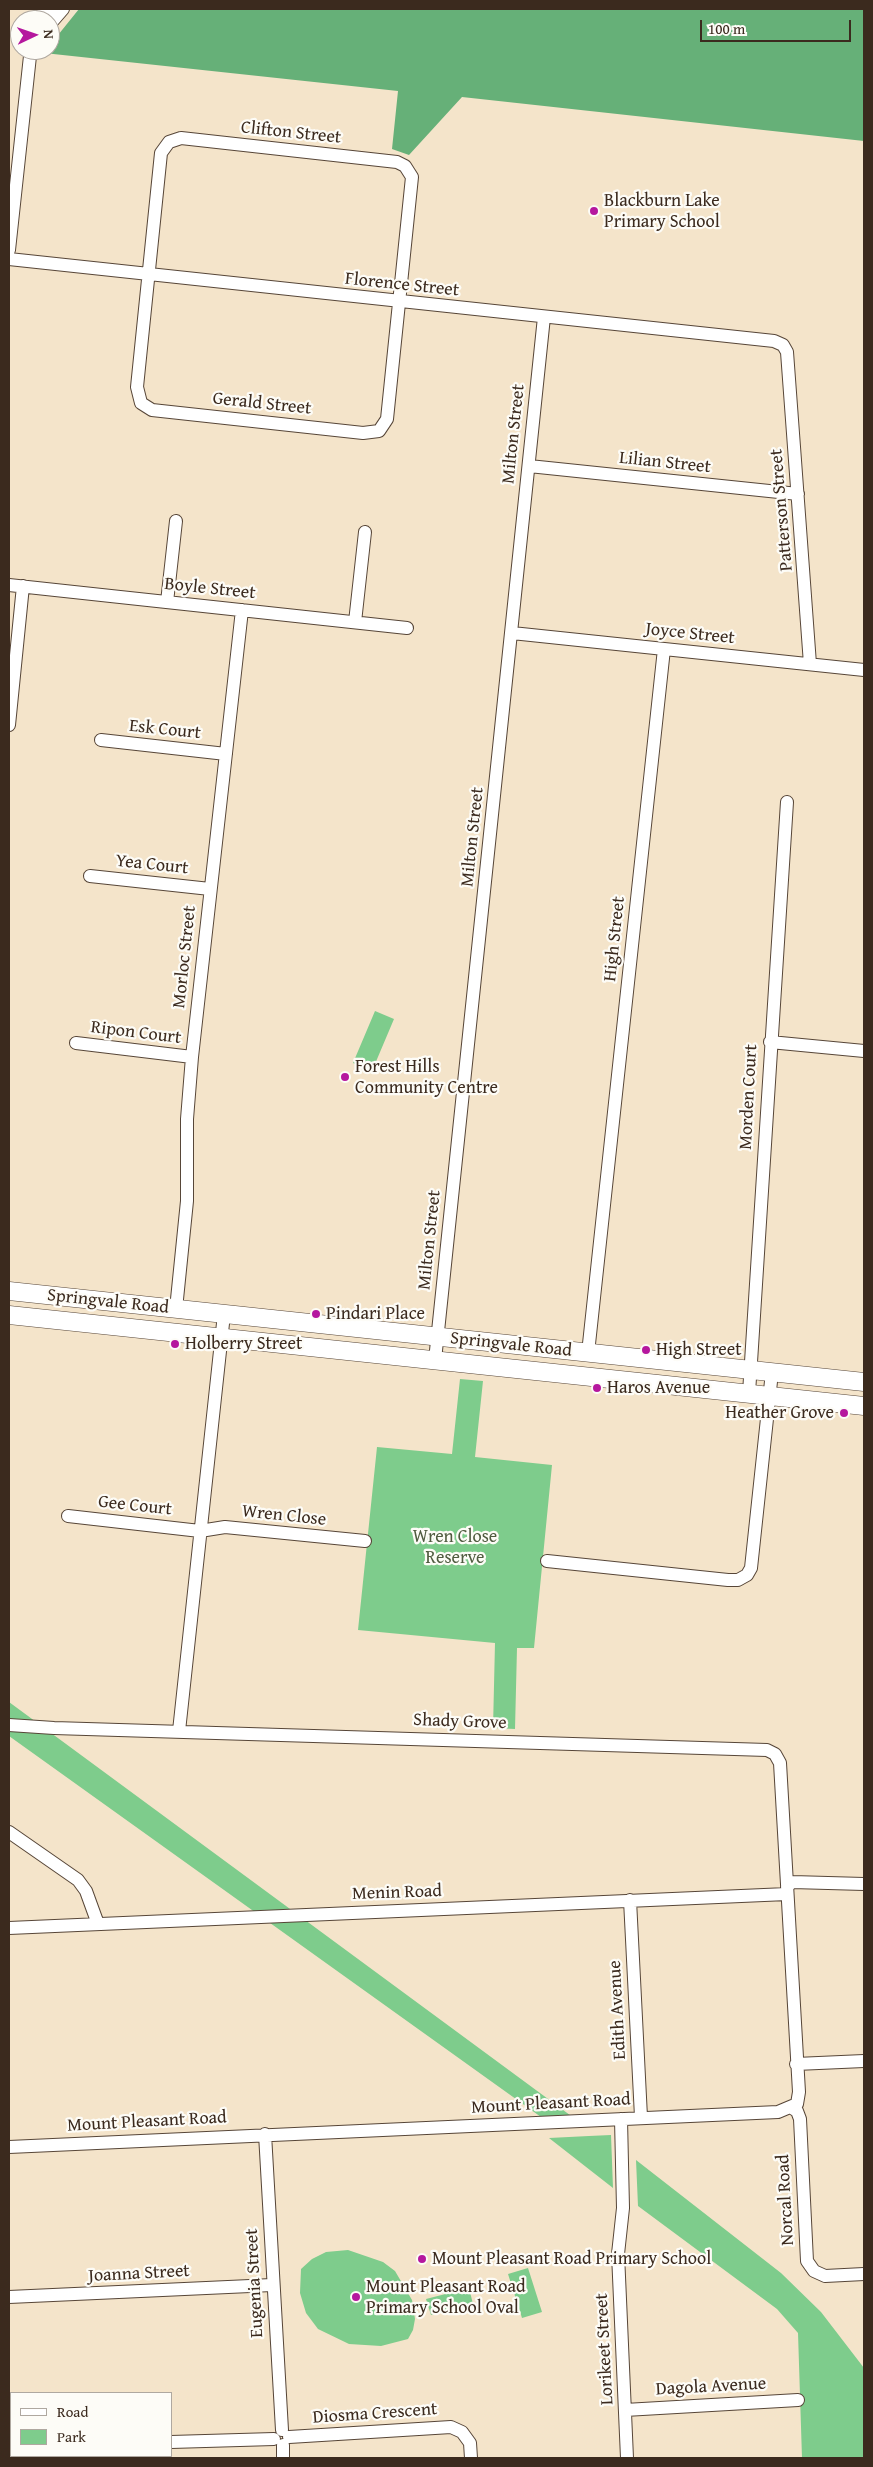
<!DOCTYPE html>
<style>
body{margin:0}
#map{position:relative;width:873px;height:2467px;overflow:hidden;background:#f4e4ca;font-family:"Gentium Book Plus",serif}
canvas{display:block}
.frame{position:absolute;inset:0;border:10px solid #3b2a1e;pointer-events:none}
.legend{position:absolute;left:10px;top:2392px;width:162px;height:65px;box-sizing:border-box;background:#fdfcf7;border:1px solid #afa8a0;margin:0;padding:6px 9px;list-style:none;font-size:15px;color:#3b2a1e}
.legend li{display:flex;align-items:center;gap:10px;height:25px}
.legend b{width:25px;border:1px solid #afa8a0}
.north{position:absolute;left:10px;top:10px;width:50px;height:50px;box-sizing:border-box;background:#fdfcf7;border:1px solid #afa8a0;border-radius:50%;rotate:87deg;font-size:14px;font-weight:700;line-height:20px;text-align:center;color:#3b2a1e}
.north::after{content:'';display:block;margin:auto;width:18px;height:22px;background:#b5179e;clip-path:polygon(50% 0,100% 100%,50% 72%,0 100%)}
.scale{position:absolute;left:700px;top:20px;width:151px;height:22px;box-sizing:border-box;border:2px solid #3b2a1e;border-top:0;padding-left:6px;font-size:15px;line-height:18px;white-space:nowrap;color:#3b2a1e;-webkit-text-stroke:4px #fdfcf7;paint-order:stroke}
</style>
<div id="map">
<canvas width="873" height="2467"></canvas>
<div class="frame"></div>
<ul class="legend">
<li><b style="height:6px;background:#fff"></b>Road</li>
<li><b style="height:14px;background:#7ecc8c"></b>Park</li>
</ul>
<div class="north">N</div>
<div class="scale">100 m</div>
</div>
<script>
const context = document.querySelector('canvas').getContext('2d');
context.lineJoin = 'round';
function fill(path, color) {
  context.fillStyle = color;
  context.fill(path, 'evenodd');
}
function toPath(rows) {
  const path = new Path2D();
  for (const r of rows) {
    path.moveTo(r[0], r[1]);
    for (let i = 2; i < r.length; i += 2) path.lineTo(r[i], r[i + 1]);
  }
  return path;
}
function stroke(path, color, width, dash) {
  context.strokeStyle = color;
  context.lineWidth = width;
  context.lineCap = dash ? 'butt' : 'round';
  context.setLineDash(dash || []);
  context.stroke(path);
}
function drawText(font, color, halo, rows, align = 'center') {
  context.font = font + ' "Gentium Book Plus",serif';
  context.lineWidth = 4.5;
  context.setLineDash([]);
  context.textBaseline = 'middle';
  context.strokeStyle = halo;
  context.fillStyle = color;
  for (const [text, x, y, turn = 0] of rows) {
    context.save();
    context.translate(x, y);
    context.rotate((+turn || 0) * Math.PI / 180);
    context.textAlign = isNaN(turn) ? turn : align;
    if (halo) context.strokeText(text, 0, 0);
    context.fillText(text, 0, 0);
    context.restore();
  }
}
const green = toPath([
 [375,1011,394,1019,372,1071,353,1063],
 [460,1379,483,1381,475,1457,552,1465,534,1648,517,1648,515,1729,493,1728,495,1643,358,1630,377,1447,452,1454],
 [9,1702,578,2121,541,2117,9,1736],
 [611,2135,613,2188,549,2138,589,2136],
 [636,2160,781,2273,821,2312,864,2368,864,2458,802,2458,798,2333,777,2309,638,2206],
 [348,2250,383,2262,395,2271,412,2300,415,2319,413,2330,408,2339,381,2346,349,2344,318,2329,306,2313,300,2293,301,2269,312,2259,326,2252],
 [528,2268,542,2312,522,2318,508,2274],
 [469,2288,473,2304,431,2315,426,2299]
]);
const forest = toPath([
 [79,9,864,9,864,141,462,97,409,155,392,149,398,91,44,53,50,50,50,45]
]);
const minor = toPath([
 [43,9,55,18],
 [50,24,63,9],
 [181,138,397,162,405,166,412,177,387,419,379,431,363,433,152,410,141,403,137,387,161,153,169,142,181,138],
 [9,250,30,56,33,50],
 [9,259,774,341,783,345,787,352,810,664],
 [529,466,798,494],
 [9,585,407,628],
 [167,602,176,521],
 [355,622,365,532],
 [512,633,864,670],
 [9,725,23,586],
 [101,740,226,754],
 [90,876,210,889],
 [770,1042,864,1051],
 [76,1043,192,1057],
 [176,1309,187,1201,187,1119,192,1057,242,610],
 [588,1353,664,649],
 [435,1360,544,317],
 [749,1393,787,802],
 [68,1516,200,1531,225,1527,365,1541],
 [547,1561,728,1580,738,1580,747,1575,751,1568,772,1372],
 [9,1725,54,1728,767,1750,775,1754,780,1763,799,2092,797,2104,778,2112,9,2147],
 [179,1731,224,1314],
 [9,1832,78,1880,86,1891,98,1924],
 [787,1887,792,1882,864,1884],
 [630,1900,641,2117],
 [9,1928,787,1894],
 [796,2064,864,2061],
 [792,2108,797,2111,800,2119,807,2261,814,2271,825,2276,864,2274],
 [621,2119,623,2208,618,2254,627,2458],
 [265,2134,282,2430],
 [9,2297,272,2285],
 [625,2410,798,2400],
 [289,2437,451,2427,462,2432,470,2443,471,2458],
 [171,2442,274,2439],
 [283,2445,283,2458],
 [136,2458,137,2456]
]);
const highway = toPath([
 [9,1291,864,1382],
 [9,1315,864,1406]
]);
const markers = [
 [594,211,5,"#b5179e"],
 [345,1077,5,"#b5179e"],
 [316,1314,5,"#b5179e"],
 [175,1344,5,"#b5179e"],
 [646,1350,5,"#b5179e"],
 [597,1388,5,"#b5179e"],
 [844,1413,5,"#b5179e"],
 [422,2259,5,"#b5179e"],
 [356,2297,5,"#b5179e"]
];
const streetNames = [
 ["Clifton Street",291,133,6],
 ["Florence Street",402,285,6],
 ["Gerald Street",262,404,6],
 ["Milton Street",514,434,-84],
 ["Lilian Street",665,463,6],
 ["Patterson Street",782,510,-95],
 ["Boyle Street",210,589,6],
 ["Joyce Street",690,634,6],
 ["Esk Court",165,730,6],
 ["Milton Street",473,837,-84],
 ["Yea Court",152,865,6],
 ["High Street",615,939,-84],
 ["Morloc Street",185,957,-84],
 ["Ripon Court",136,1033,7],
 ["Morden Court",749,1097,-87],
 ["Milton Street",430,1240,-84],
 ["Springvale Road",108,1302,6],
 ["Springvale Road",511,1345,6],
 ["Gee Court",135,1506,6],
 ["Wren Close",284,1516,6],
 ["Shady Grove",460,1722,2],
 ["Menin Road",397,1893,-2],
 ["Edith Avenue",618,2010,-93],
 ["Mount Pleasant Road",551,2104,-3],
 ["Mount Pleasant Road",147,2122,-3],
 ["Norcal Road",786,2200,-93],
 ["Joanna Street",139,2274,-3],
 ["Eugenia Street",255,2283,-93],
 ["Lorikeet Street",605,2349,-93],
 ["Dagola Avenue",711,2387,-3],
 ["Diosma Crescent",375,2414,-4]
];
const poiNames = [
 ["Blackburn Lake",604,201],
 ["Primary School",604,222],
 ["Forest Hills",355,1067],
 ["Community Centre",355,1088],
 ["Pindari Place",326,1314],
 ["Holberry Street",185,1344],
 ["High Street",656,1350],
 ["Haros Avenue",607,1388],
 ["Heather Grove",834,1413,"right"],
 ["Mount Pleasant Road Primary School",432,2259],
 ["Mount Pleasant Road",366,2287],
 ["Primary School Oval",366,2308]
];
const parkNames = [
 ["Wren Close",455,1537],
 ["Reserve",455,1558]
];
fill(green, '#7ecc8c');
fill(forest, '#66b078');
stroke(minor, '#574638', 14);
stroke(highway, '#574638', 19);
stroke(minor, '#fff', 12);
stroke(highway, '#fff', 18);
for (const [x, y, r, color] of markers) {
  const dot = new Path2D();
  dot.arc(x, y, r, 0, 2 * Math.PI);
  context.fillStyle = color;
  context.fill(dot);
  stroke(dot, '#fdfcf7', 2);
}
drawText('18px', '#3b2a1e', '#fdfcf7', streetNames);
drawText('18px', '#3b2a1e', '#fdfcf7', poiNames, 'left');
drawText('18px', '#4f5b3f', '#fdfcf7', parkNames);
</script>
